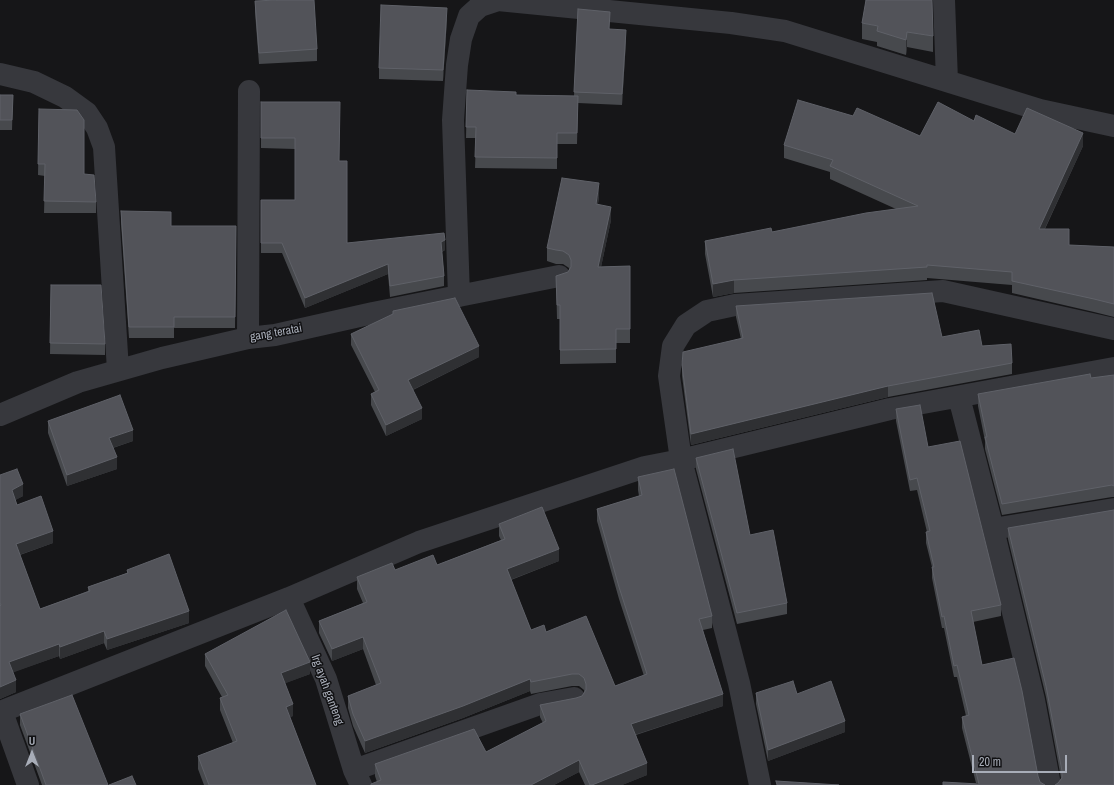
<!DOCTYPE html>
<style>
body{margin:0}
#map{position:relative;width:1114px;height:785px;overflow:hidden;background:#161618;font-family:"Archivo Narrow",sans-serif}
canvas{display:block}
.north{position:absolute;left:12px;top:733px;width:40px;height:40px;-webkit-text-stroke:3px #111113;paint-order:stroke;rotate:0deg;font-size:11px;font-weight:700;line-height:16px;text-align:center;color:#a8adb8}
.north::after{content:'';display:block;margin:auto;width:14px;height:18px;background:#a8adb8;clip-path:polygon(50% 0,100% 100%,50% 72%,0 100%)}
.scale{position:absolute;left:972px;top:755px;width:95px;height:18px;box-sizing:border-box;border:2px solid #a8adb8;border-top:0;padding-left:5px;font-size:12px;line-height:14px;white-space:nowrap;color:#a8adb8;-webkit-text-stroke:3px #111113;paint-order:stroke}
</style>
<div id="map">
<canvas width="1114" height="785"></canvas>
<div class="north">U</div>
<div class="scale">20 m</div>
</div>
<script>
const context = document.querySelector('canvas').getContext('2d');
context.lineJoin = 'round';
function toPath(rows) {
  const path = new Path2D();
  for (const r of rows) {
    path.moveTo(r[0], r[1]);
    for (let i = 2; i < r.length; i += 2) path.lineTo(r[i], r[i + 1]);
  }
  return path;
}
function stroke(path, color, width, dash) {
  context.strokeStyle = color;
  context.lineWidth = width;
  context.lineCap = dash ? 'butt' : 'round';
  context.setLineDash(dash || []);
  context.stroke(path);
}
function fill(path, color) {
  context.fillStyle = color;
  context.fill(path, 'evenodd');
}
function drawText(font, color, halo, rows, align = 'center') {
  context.font = font + ' "Archivo Narrow",sans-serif';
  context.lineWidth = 3;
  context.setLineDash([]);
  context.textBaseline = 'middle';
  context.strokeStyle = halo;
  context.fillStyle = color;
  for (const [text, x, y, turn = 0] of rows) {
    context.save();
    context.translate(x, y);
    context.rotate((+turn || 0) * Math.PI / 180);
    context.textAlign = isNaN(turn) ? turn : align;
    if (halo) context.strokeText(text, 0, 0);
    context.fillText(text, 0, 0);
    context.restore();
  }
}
const street = toPath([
 [944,0,947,81],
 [0,74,34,82,65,97,87,113,97,128,104,147,118,370],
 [459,296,453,120,457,65,461,39,469,16,480,6,498,0,731,23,785,31,1040,110,1114,126],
 [248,338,249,91],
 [959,397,993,529,1034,700,1050,785],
 [0,415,78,382,162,358,248,338,275,335,373,313,559,276],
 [993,529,1114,509],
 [289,598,326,679,354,770,361,785],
 [0,712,289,598,419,542,645,467,681,460,890,409,1114,368],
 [2,712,28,785],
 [354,770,540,704,574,698],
 [760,785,739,683,681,460,669,376,673,346,686,325,707,311,735,305,943,291,1114,329]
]);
const wall = toPath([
 [255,1,317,49,317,61,259,64,255,12],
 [578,9,610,29,626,41,622,105,578,103,577,144,557,144,557,169,475,168,476,138,466,138,467,90,516,95,574,96],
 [447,19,443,81,379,79,379,68],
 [862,23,933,36,933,52,907,47,906,55,877,46,877,42,862,39],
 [0,95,13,95,12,130,0,130],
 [261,102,339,161,347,243,445,250,442,252,444,276,444,286,390,297,388,274,305,308,282,253,261,253,261,200,295,200,295,149,261,148],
 [39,109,84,174,96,202,96,213,44,213,45,176,38,175],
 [974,121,1015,134,1083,146,1045,229,1069,245,1114,247,1114,317,1094,312,1012,293,1012,285,927,278,927,280,734,293,713,297,705,254,705,241,772,232,896,209,830,179,830,172,784,158,784,145,920,136],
 [599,196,598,204,611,220,601,267,630,266,630,343,616,343,616,363,560,364,560,319,557,319,556,276,568,272,569,269,569,268,563,264,556,264,547,261,547,248],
 [121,211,171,226,236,226,235,328,174,328,174,338,129,338,121,223],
 [51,285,105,344,105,355,50,354],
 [736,306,942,337,982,346,1012,363,1012,374,888,397,691,445,682,376,682,365,741,339,736,317],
 [351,334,479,357,413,390,422,419,386,436,371,405,371,394,375,392,351,345],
 [1114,375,1114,497,1112,497,1002,515,985,449,985,441,978,406,978,394],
 [896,409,928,447,1001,605,1001,616,973,622,982,665,1040,782,976,783,962,728,962,717,966,716,957,677,954,677,944,628,942,628,932,578,932,567,926,543,926,532,927,532,917,490,910,491,896,421],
 [48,421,133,441,113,448,117,469,67,486,48,433],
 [696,458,750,535,787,603,787,614,737,624,696,469],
 [0,475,23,496,15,500,17,505,53,543,20,555,40,609,88,591,88,587,127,573,127,570,189,623,107,650,104,643,60,659,59,656,13,672,16,692,0,699],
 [638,477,712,616,712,628,703,630,723,706,636,735,647,775,622,785,585,785,579,772,554,785,371,785,371,784,377,782,375,776,375,764,486,752,543,723,540,717,540,705,576,698,582,696,584,692,584,690,579,686,572,686,531,694,530,691,463,718,365,753,353,726,348,708,348,696,376,685,363,649,332,661,319,633,319,621,363,603,357,589,357,577,395,570,437,565,501,540,499,536,499,524,559,561,511,580,531,630,546,632,615,686,644,676,619,599,597,521,597,509,639,496,638,490],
 [1008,528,1114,785,1058,783,1061,778,1046,697,1008,539],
 [205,654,310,674,285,683,293,716,290,717,316,785,204,785,198,769,198,756,233,743,220,710,220,698,222,697,205,666],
 [756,693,797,694,845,732,768,761,756,704],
 [20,714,108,785,42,785,20,725]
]);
const shadedWall = toPath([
 [447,8,447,19,443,81,443,70],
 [626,30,626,41,622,105,622,94],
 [907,32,907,47,906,55,906,40],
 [1083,133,1083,146,1039,241,1039,229],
 [599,183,599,196,596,217,596,204],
 [611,207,611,220,598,281,598,267],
 [445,240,445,250,441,252,441,242],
 [388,264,388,274,305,308,305,298],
 [734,280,734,293,713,297,713,284],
 [479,346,479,357,408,392,408,380],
 [888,386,888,397,691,445,691,434],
 [422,408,422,419,386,436,386,425],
 [133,430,133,441,109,449,109,438],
 [117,457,117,469,67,486,67,475],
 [23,484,23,496,12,502,12,490],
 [53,531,53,543,16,556,16,544],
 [559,549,559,561,507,581,507,569],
 [189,611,189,623,107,650,107,639],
 [104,631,104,643,60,659,60,647],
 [363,637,363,649,332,661,332,649],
 [59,644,59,656,9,674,9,662],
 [310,662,310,674,281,685,281,673],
 [530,679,530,691,463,718,365,753,365,741],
 [16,680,16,692,0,699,0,687],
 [723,694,723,706,631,736,631,724],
 [293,704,293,716,286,719,286,707],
 [845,721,845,732,768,761,768,750],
 [579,760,579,772,554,785,531,785],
 [647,763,647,775,622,785,592,785]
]);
const building = toPath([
 [277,0,314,0,317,49,259,53,255,1,277,0],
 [866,0,932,0,933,36,907,32,906,40,877,31,878,26,862,23,866,0],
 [381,5,447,8,443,70,379,68,381,5],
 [578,9,610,12,609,29,626,30,622,94,574,92,578,9],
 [467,90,516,92,516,95,578,96,577,133,557,133,557,158,475,157,476,127,466,127,467,90],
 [0,95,13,95,12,120,0,120,0,95],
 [798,100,853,116,857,108,920,136,938,102,974,121,976,115,1015,134,1027,108,1083,133,1039,229,1069,229,1069,245,1114,247,1114,304,1094,299,1012,281,1012,272,927,265,927,267,734,280,713,284,705,241,771,228,772,232,866,213,918,206,830,166,833,160,784,145,798,100],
 [261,102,340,102,339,161,347,161,347,243,444,233,445,240,441,242,444,276,390,286,388,264,305,298,282,243,261,243,261,200,295,200,295,138,261,138,261,102],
 [39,109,77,110,84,120,84,174,94,175,96,202,44,201,45,164,38,164,39,109],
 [562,178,599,183,596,204,611,207,598,267,630,266,630,329,616,329,616,349,560,350,560,305,557,305,556,276,568,272,571,267,571,260,569,255,563,251,556,250,547,248,562,178],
 [121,211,171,212,171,226,236,226,235,317,174,317,174,327,129,327,121,211],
 [51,285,101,285,105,344,50,343,51,285],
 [932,293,942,337,979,330,982,346,1011,344,1012,363,888,386,691,434,682,365,683,352,743,338,736,306,932,293],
 [455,298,479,346,408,380,422,408,386,425,371,394,379,390,351,334,393,314,393,311,455,298],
 [1090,374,1091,378,1114,375,1114,486,1112,485,1002,504,985,437,987,437,978,394,1090,374],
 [120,395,133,430,109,438,117,457,67,475,48,421,120,395],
 [920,405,928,447,960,441,1001,605,971,611,982,665,1014,658,1022,691,1038,776,1040,782,1045,785,943,785,943,782,979,784,962,717,969,715,957,665,954,666,944,616,942,617,932,567,934,567,926,532,930,531,917,478,910,480,896,409,920,405],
 [733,449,750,535,773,530,787,603,737,613,696,458,733,449],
 [17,469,23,484,12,490,17,505,41,496,53,531,16,544,40,609,90,591,88,587,128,573,127,570,169,554,189,611,107,639,104,631,60,647,59,644,9,662,16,680,0,687,0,606,1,605,0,603,0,475,17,469],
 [674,469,712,616,699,619,723,694,631,724,647,763,592,785,590,785,579,760,531,785,371,785,371,784,381,780,375,764,474,729,486,752,546,721,540,705,576,698,582,696,586,690,586,684,584,678,579,674,572,674,531,682,530,679,463,706,365,741,353,714,348,696,381,683,363,637,332,649,319,621,367,602,357,577,392,563,395,570,433,555,437,565,505,539,499,524,542,507,559,549,507,569,531,630,544,625,546,632,586,616,615,686,647,674,619,587,597,509,642,495,638,477,674,469],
 [1114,510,1114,785,1055,785,1058,783,1062,778,1062,771,1046,686,1008,528,1114,510],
 [286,610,310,662,281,673,293,704,286,707,316,785,209,785,198,756,237,741,220,698,228,695,205,654,286,610],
 [793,681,797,694,831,681,845,721,768,750,756,693,793,681],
 [72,695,108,785,46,785,20,714,72,695],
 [132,776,136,785,109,785,132,776],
 [776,781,839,785,777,785,776,781]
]);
const streetNames = [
 ["gang teratai",276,333,-10],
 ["lrg ayah ganteng",327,690,70]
];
stroke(street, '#37383d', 22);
fill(wall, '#47494d');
fill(shadedWall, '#2f3033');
fill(building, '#525359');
stroke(building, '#5f6168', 1);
drawText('12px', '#a8adb8', '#111113', streetNames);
</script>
